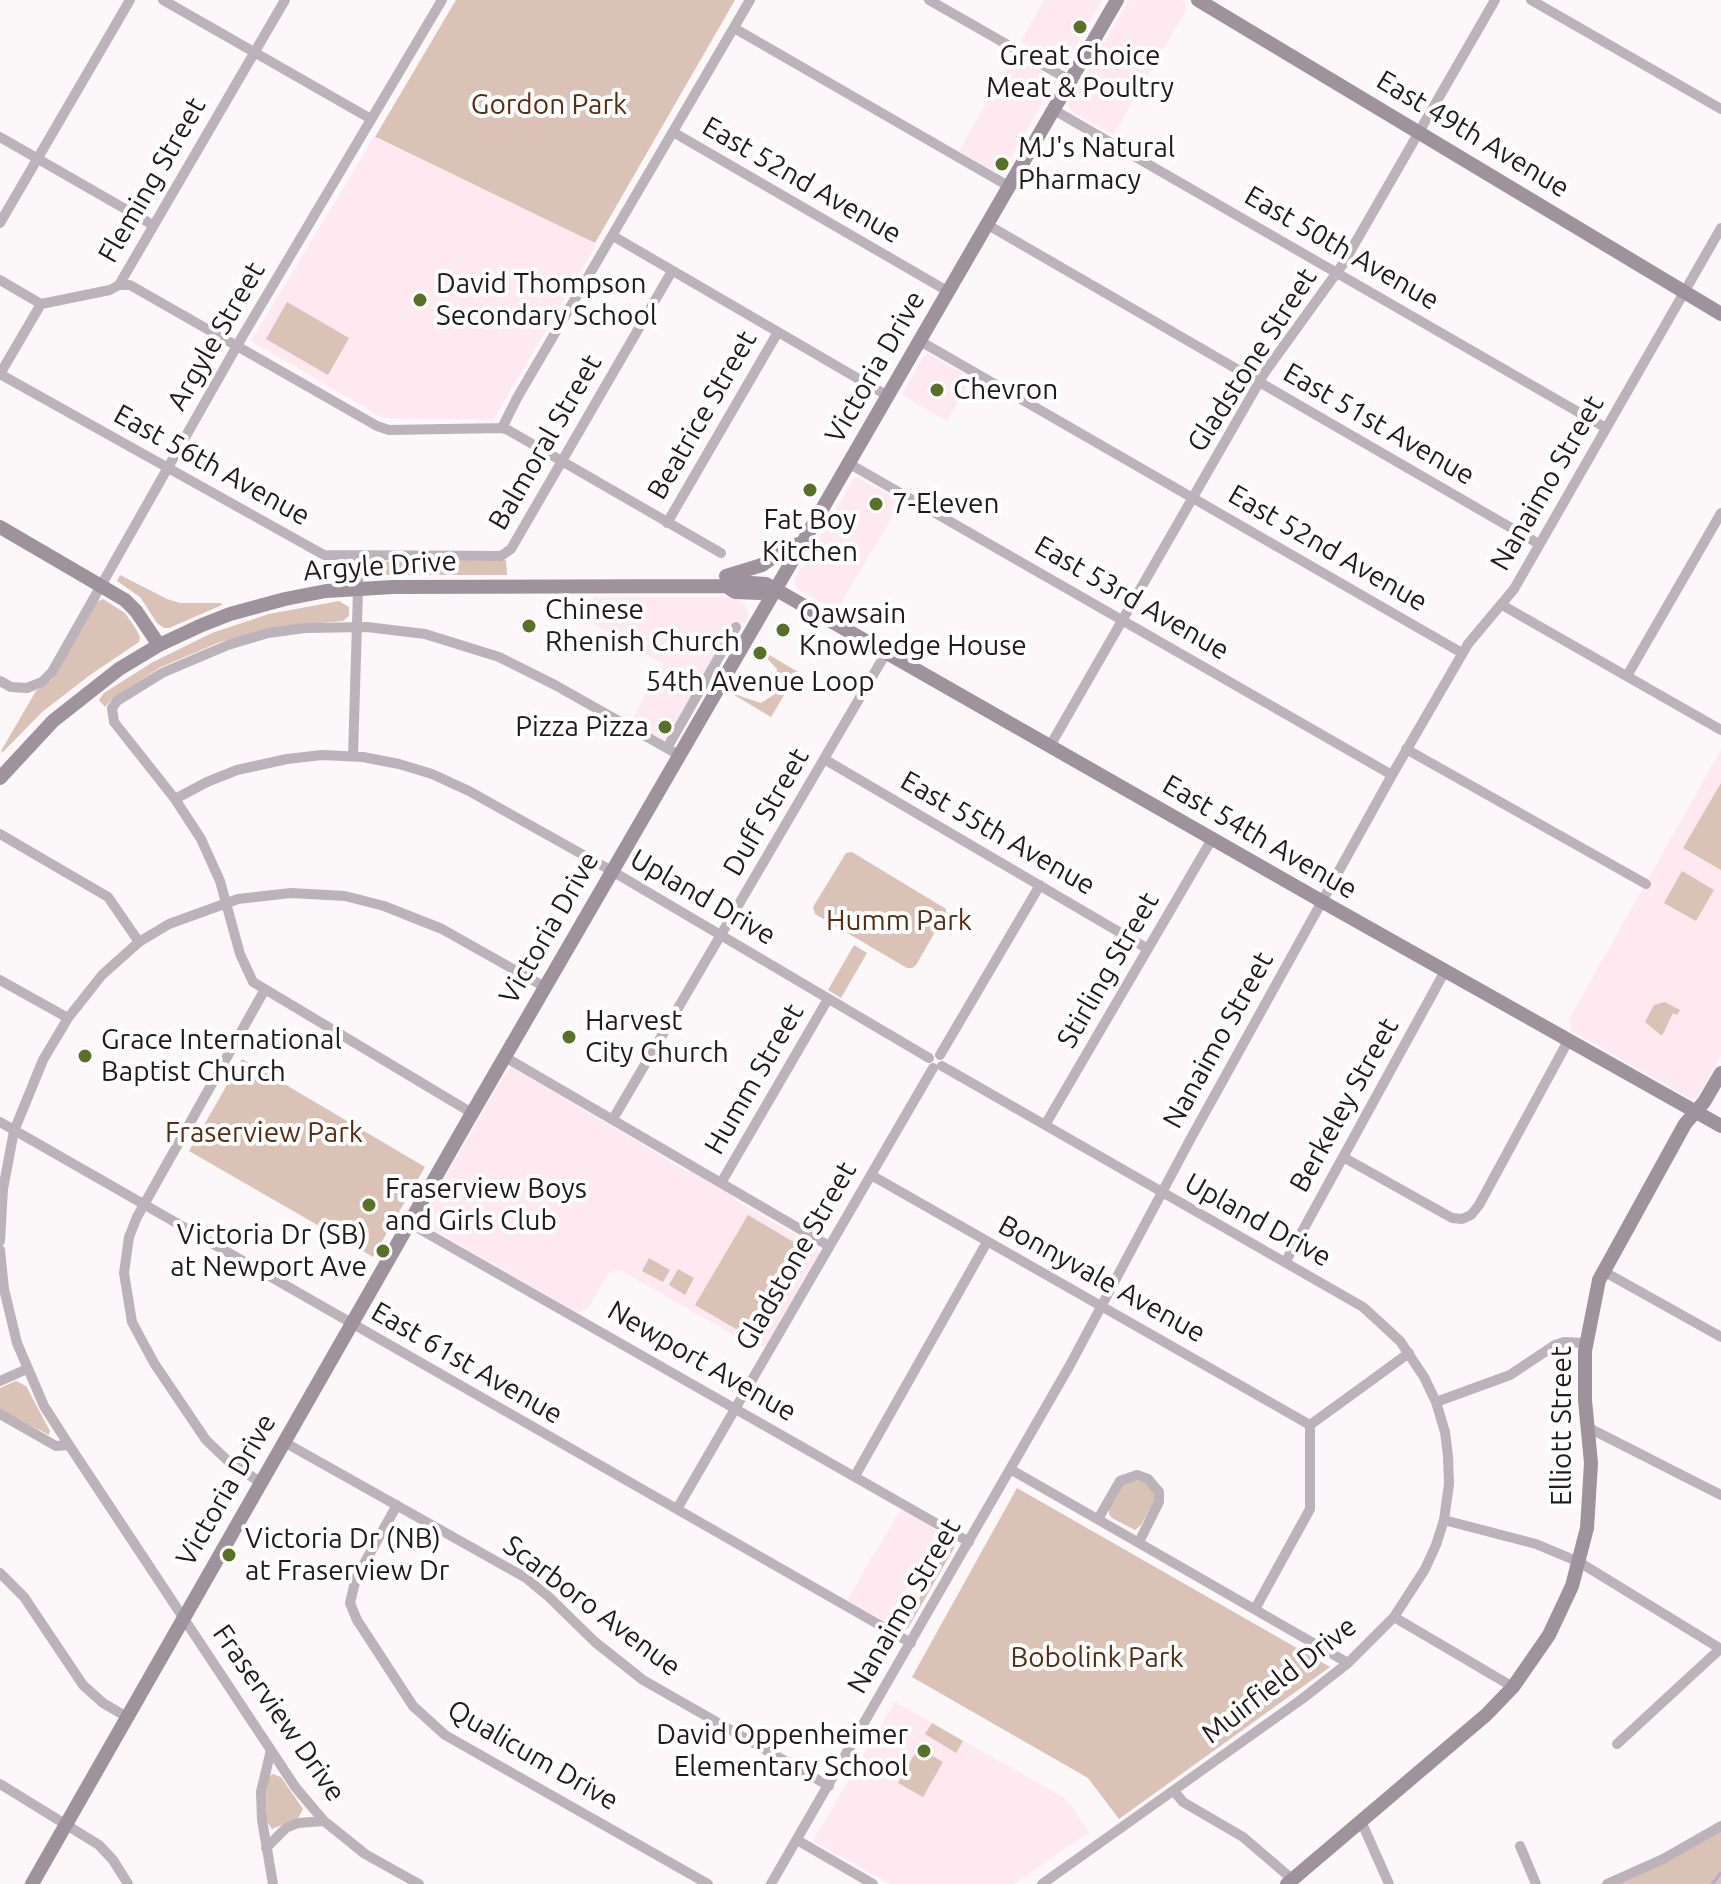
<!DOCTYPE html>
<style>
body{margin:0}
canvas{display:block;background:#fcf7f8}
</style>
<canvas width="1721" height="1884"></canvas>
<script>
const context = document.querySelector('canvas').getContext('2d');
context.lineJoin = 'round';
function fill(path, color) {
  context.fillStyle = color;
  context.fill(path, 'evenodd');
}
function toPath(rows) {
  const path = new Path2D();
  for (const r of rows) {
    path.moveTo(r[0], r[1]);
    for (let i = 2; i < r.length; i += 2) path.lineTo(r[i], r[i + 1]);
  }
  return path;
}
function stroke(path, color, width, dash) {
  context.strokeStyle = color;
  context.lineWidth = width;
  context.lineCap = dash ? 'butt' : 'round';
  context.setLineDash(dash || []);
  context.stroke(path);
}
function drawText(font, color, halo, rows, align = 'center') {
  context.font = font + ' Ubuntu,sans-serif';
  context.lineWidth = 8;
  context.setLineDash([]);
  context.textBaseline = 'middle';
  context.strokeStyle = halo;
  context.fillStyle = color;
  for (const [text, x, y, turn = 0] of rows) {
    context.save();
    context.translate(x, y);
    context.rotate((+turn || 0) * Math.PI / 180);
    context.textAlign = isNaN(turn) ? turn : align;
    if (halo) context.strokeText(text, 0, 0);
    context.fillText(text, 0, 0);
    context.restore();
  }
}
const built = toPath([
 [1044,0,1102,0,1065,65,1058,65,1021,42],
 [1129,0,1180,0,1185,3,1186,10,1113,135,1071,111,1068,104],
 [1012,57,1016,57,1051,77,1053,84,1006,167,1001,172,996,172,959,151],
 [374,137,577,234,596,245,493,420,383,418,251,341],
 [928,354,972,378,947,421,902,395,923,357],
 [854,478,859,478,898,500,900,504,836,611,797,588,794,581],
 [595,597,733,597,742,601,749,613,746,622,741,624,734,621,665,740,638,727,634,715,663,664,589,621,589,602],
 [1721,750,1721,1055,1698,1097,1691,1099,1570,1030,1570,1022,1568,1021],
 [512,1067,686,1171,693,1171,731,1194,735,1200,804,1240,816,1244,819,1254,766,1345,755,1347,620,1270,608,1273,588,1308,578,1313,424,1224,422,1218,507,1070],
 [904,1510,931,1525,937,1533,891,1615,883,1620,850,1602,849,1597,899,1512],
 [895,1702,1066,1799,1089,1832,1014,1884,890,1884,813,1841]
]);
const green = toPath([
 [456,0,735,0,595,243,380,139,353,184,380,139,375,137],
 [287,302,349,338,328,375,266,339],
 [506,560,507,575,372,575,365,570,366,564,373,562],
 [120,575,167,599,180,603,221,603,222,605,169,628,164,628,157,623,140,597,117,581],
 [103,599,125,613,136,629,140,637,139,642,90,675,42,712,3,752,1,751,36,691,52,680,97,602],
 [339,601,349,607,349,616,343,621,282,626,220,642,159,668,111,700,105,707,99,700,104,693,153,662,212,633,269,614],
 [756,647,798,672,771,717,731,693,761,703,775,694,777,669],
 [1721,783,1721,870,1683,848],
 [852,852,946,909,946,913,916,965,912,968,907,968,815,914,813,907,846,853],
 [1682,871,1714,890,1696,921,1664,903],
 [854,945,867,953,841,998,828,990],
 [1665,1002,1680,1010,1677,1015,1673,1013,1662,1036,1645,1022,1654,1005],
 [242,1059,425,1167,373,1257,189,1151],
 [748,1215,812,1253,760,1343,695,1305],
 [649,1258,670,1270,663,1282,642,1271],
 [678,1269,694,1278,685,1295,669,1285],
 [16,1381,26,1386,50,1431,49,1435,0,1410,0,1388],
 [1134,1480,1147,1483,1154,1493,1154,1502,1141,1525,1135,1530,1112,1518,1109,1514,1109,1508,1123,1485],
 [1017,1488,1330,1667,1119,1819,1088,1778,912,1677],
 [948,1535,955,1542,954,1548,908,1628,899,1631,895,1628,897,1619,905,1623,949,1546,943,1541],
 [932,1723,963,1741,956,1753,925,1734],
 [918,1748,943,1762,923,1797,898,1783],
 [272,1774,281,1777,303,1809,298,1818,272,1829,267,1822,266,1782],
 [1721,1828,1721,1884,1615,1884]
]);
const stream = toPath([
 [1712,1884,1721,1873]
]);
const street = toPath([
 [163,0,371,119],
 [929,0,1071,81],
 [1531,0,1721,109],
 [734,28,1010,187],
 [1054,110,1606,428],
 [673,132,949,292],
 [0,137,153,225],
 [0,223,130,0],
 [988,225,1539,544],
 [613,236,888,396],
 [0,280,41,304],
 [119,285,130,285,377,426,389,430,502,428,508,430,721,553],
 [920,341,1462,653],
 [0,374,324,555,501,556,511,549,672,271],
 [0,374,41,304,110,290,119,285,285,0],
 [502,428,517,398,750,0],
 [848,463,1392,775],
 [667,523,778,332],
 [1502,605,1721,730],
 [1627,676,1721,513],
 [0,681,11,687,27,688,42,682,52,672,242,337,442,0],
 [1050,746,1265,372,1343,264,1495,0],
 [667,748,736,627],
 [1406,749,1646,884],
 [353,756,359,557],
 [824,759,1148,949],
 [175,799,207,782,237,770,287,759,322,755,363,757,399,764,432,774,469,791,612,871,929,1058],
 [0,834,108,897,139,942],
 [0,980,68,1018],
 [940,1055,1040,885],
 [505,1057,829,1246],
 [942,1066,1363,1307,1400,1341,1424,1377,1436,1402,1445,1432,1448,1456,1449,1484,1444,1520,1436,1545,1425,1569,1394,1617,1348,1663,1302,1699,1042,1884],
 [472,1113,253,982,240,954,220,881,201,839,175,799,114,722,112,708,117,701,162,673,228,645,268,633,305,628,367,627,425,634,499,657,555,685,679,755],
 [613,1119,886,653],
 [0,1122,911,1643],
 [1045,1125,1212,839],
 [1343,1157,1452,1218,1462,1219,1471,1215,1479,1205,1568,1041],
 [871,1175,1310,1425],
 [721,1183,828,999],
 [409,1223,969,1542],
 [0,1241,3,1189,14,1131,43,1060,68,1018,102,975,139,942,169,924,238,899,291,893,345,896,384,906,442,929,545,987],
 [0,1250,4,1289,17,1343,44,1406,69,1445,296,1788,324,1821,344,1837,365,1854,419,1884],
 [1286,1261,1445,971],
 [1603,1271,1721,1337],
 [0,1381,27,1369],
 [1436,1402,1510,1375,1555,1345,1564,1342,1585,1343],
 [0,1414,56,1446,69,1445],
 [1589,1428,1721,1495],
 [284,1442,526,1578,549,1597,595,1642,643,1680,829,1786],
 [1010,1469,1348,1663],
 [855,1476,987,1242],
 [260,1482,228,1461,206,1440,154,1363,132,1322,124,1273,129,1237,137,1217,264,991],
 [397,1505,356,1578,350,1603,357,1620,413,1706,445,1735,708,1884],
 [677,1509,933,1068],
 [1098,1519,1120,1481,1137,1475,1148,1479,1159,1492,1159,1502,1139,1542],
 [1444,1520,1536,1544,1579,1562,1721,1649],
 [0,1573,24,1597,83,1685,103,1703,127,1717],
 [1255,1609,1310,1509,1310,1425,1409,1353],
 [1394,1617,1513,1687],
 [1617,1744,1720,1649],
 [271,1750,261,1792,262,1820,273,1884],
 [0,1784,99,1845,113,1860,128,1884],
 [1174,1791,1183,1802,1243,1837,1292,1879],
 [1361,1821,1389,1884],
 [797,1840,873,1884],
 [1520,1846,1536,1884],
 [266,1848,286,1828,298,1823,324,1821],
 [771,1884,1070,1365,1191,1138,1392,775,1468,644,1514,589,1721,228],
 [1607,1884,1663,1859,1721,1826]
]);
const secondary = toPath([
 [1198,0,1721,314],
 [0,527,125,600,136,611,159,645],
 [726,576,762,565,784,549,802,543],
 [726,586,735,592,760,593,775,590],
 [0,778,53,721,119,669,159,645,202,625,230,614,285,599,326,591,393,587,726,586,736,582,766,584,1330,906,1721,1126],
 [32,1884,467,1122,1117,0],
 [1287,1884,1486,1715,1513,1687,1549,1635,1572,1586,1587,1528,1591,1463,1585,1400,1585,1351,1599,1280,1685,1124,1704,1102,1721,1073]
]);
const markers = [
 [1080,27,8,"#587225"],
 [1002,164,8,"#587225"],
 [420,300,8,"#587225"],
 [937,390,8,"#587225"],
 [810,490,8,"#587225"],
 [876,504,8,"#587225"],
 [529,626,8,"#587225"],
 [783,630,8,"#587225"],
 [760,653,8,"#587225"],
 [665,727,8,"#587225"],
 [569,1037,8,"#587225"],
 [85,1056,8,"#587225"],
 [369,1205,8,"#587225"],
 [383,1251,8,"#587225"],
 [229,1555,8,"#587225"],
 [924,1751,8,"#587225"]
];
const poiNames = [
 ["Great Choice",1080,56,"center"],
 ["Meat & Poultry",1080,88,"center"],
 ["MJ's Natural",1018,148],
 ["Pharmacy",1018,180],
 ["David Thompson",436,284],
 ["Secondary School",436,316],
 ["Chevron",953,390],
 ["7-Eleven",892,504],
 ["Fat Boy",810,520,"center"],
 ["Kitchen",810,552,"center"],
 ["Chinese",545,610],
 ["Rhenish Church",545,642],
 ["Qawsain",799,614],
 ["Knowledge House",799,646],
 ["54th Avenue Loop",760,682,"center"],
 ["Pizza Pizza",649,727,"right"],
 ["Harvest",585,1021],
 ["City Church",585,1053],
 ["Grace International",101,1040],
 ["Baptist Church",101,1072],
 ["Fraserview Boys",385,1189],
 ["and Girls Club",385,1221],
 ["Victoria Dr (SB)",367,1235,"right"],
 ["at Newport Ave",367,1267,"right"],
 ["Victoria Dr (NB)",245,1539],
 ["at Fraserview Dr",245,1571],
 ["David Oppenheimer",908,1735,"right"],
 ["Elementary School",908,1767,"right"]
];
const parkNames = [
 ["Gordon Park",549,105],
 ["Humm Park",899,921],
 ["Fraserview Park",264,1133],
 ["Bobolink Park",1097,1658]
];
const streetNames = [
 ["East 49th Avenue",1473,134,31],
 ["Fleming Street",152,180,-60],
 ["East 52nd Avenue",802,180,30],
 ["East 50th Avenue",1342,248,30],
 ["Argyle Street",216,336,-60],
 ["Gladstone Street",1252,360,-57],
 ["Victoria Drive",875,367,-60],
 ["Beatrice Street",702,415,-60],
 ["East 51st Avenue",1379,424,30],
 ["Balmoral Street",545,442,-60],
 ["East 56th Avenue",212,465,29],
 ["Nanaimo Street",1547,483,-60],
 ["East 52nd Avenue",1328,548,30],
 ["Argyle Drive",380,566,-4],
 ["East 53rd Avenue",1132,598,30],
 ["Duff Street",766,812,-60],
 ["East 55th Avenue",998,833,30],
 ["East 54th Avenue",1260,837,30],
 ["Upland Drive",703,897,30],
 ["Victoria Drive",549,928,-60],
 ["Stirling Street",1108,970,-60],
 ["Nanaimo Street",1218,1040,-61],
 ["Humm Street",754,1079,-60],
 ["Berkeley Street",1344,1105,-61],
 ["Upland Drive",1258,1220,29],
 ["Gladstone Street",796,1256,-60],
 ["Bonnyvale Avenue",1102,1279,29],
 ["Newport Avenue",702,1361,30],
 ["East 61st Avenue",467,1363,30],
 ["Elliott Street",1562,1426,-90],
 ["Victoria Drive",226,1490,-60],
 ["Scarboro Avenue",592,1606,37],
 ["Nanaimo Street",904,1606,-60],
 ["Muirfield Drive",1279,1680,-38],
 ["Fraserview Drive",279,1713,55],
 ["Qualicum Drive",533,1755,30]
];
fill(built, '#fde9ef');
fill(green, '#dac2b6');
stroke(stream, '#b8abca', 3);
stroke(street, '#bcb3ba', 10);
stroke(secondary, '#9e929c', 14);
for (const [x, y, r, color] of markers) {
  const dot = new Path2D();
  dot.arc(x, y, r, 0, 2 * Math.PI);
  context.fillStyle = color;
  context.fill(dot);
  stroke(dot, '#fff', 3);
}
drawText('28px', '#221a1d', '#fff', poiNames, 'left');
drawText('28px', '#5a2d12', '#fff', parkNames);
drawText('28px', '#221a1d', '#fff', streetNames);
</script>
